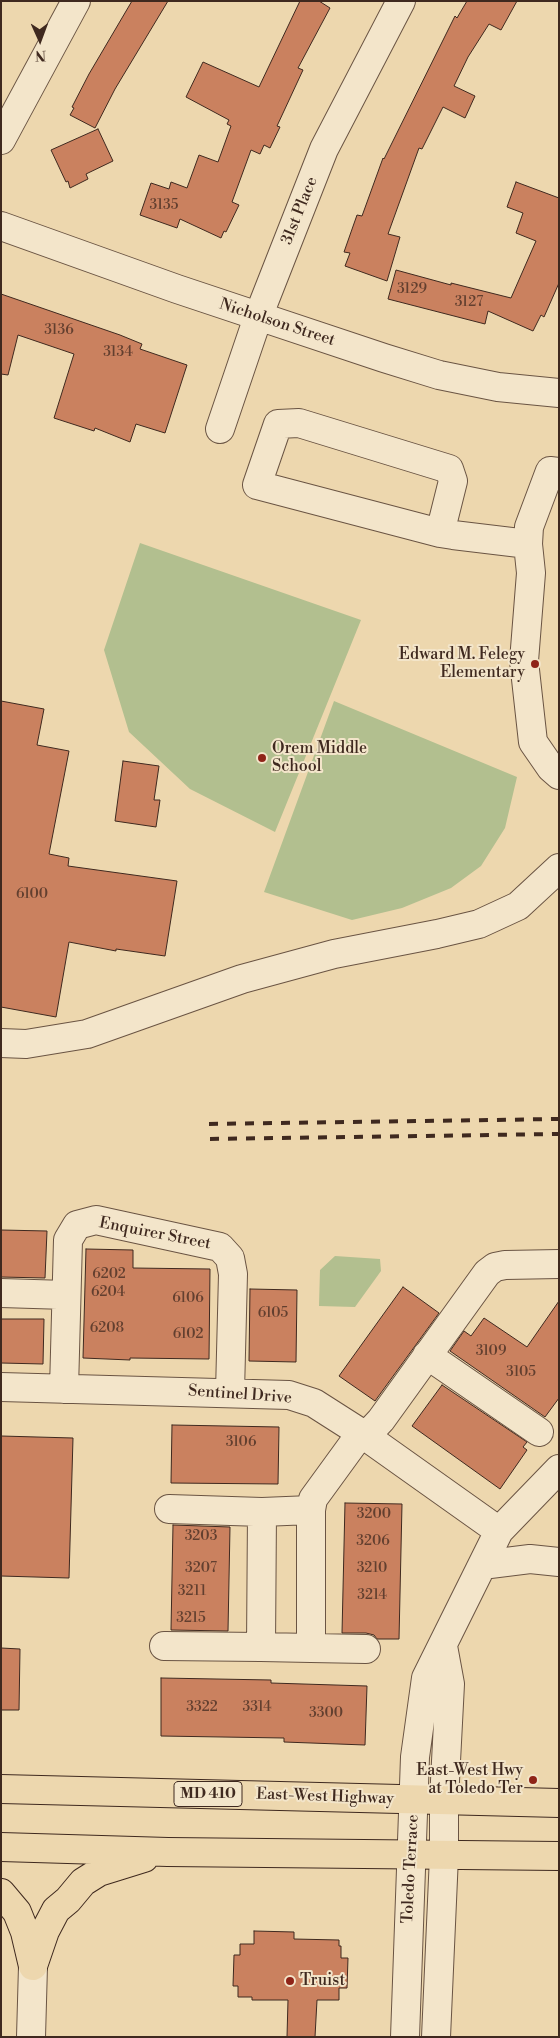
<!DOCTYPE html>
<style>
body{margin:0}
#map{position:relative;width:560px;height:2038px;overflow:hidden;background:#edd7ae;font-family:"Libre Bodoni",serif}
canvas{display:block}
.frame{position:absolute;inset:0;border:2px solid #3f291f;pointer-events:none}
.north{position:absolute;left:15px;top:15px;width:50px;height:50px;-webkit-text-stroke:4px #f3e5ca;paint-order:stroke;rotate:178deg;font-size:14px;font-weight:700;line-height:20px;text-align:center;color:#3f291f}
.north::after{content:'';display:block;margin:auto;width:18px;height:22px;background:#3f291f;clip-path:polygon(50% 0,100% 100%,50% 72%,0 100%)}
</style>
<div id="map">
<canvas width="560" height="2038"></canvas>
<div class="frame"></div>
<div class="north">N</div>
</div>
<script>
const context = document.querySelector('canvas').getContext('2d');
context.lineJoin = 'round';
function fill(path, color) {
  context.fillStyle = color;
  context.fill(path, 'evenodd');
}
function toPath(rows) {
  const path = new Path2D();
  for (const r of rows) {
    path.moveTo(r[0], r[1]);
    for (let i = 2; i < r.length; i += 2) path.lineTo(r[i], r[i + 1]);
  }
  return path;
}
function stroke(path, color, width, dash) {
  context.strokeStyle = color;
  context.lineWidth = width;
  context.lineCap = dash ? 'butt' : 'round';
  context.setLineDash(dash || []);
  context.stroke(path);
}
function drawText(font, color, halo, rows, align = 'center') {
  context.font = font + ' "Libre Bodoni",serif';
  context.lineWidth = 4;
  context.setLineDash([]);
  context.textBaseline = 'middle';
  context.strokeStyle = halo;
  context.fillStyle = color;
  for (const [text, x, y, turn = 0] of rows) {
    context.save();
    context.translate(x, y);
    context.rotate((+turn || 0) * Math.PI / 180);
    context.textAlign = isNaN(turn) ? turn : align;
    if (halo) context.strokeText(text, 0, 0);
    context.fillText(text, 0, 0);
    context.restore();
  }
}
const green = toPath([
 [140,543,361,620,275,832,190,789,129,732,104,650],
 [334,701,517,777,505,828,481,866,451,888,402,908,352,920,264,892],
 [335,1256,380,1259,381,1271,355,1307,319,1306,320,1270]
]);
const building = toPath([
 [132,1,168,1,115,89,95,128,70,115,74,108,72,107,89,74,132,1],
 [300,1,319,1,330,8,298,68,303,70,277,126,280,127,270,148,264,145,260,154,251,150,232,202,239,205,226,232,224,231,221,238,180,219,177,228,140,215,151,183,169,189,171,182,187,188,199,155,218,162,231,126,227,124,229,120,186,97,203,62,259,87,300,1],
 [467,1,517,1,501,30,489,24,468,57,454,86,475,96,465,118,443,107,422,149,419,148,388,234,400,237,387,281,345,266,350,253,344,252,357,215,362,216,383,158,384,159,455,16,457,18,467,1],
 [98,129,113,161,86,174,88,179,70,188,68,181,66,182,51,150,98,129],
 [516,182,559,198,559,283,544,317,541,315,533,331,488,311,485,324,388,299,396,270,451,285,451,283,511,298,536,241,516,233,523,213,507,207,516,182],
 [1,294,120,335,142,344,140,349,187,365,165,433,136,424,130,442,95,428,94,431,54,418,74,354,18,335,8,375,1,374,1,294],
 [1,701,44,709,37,745,69,751,49,854,69,858,68,866,177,881,165,956,116,949,116,951,69,942,56,1017,1,1007,1,701],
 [123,761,159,766,154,800,160,800,156,827,115,821,123,761],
 [1,1230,47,1231,45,1278,1,1277,1,1230],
 [86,1249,133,1250,133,1268,210,1269,209,1359,130,1358,130,1360,83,1358,86,1249],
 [403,1287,439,1313,375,1401,339,1376,403,1287],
 [250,1289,297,1290,296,1362,249,1361,250,1289],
 [559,1301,559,1398,545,1417,450,1351,464,1331,471,1336,484,1318,527,1347,559,1301],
 [1,1319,44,1319,43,1364,1,1363,1,1319],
 [442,1385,527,1442,523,1447,527,1450,500,1489,412,1426,442,1385],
 [172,1425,279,1427,278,1484,171,1483,172,1425],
 [1,1436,73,1438,69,1578,1,1576,1,1436],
 [345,1503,402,1504,399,1639,377,1639,374,1635,366,1633,342,1633,345,1503],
 [173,1525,230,1527,228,1631,171,1630,173,1525],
 [1,1648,20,1649,19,1710,1,1710,1,1648],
 [161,1678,271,1680,271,1683,367,1686,365,1745,284,1742,284,1738,161,1736,161,1678],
 [254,1931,294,1932,294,1939,339,1940,339,1946,341,1946,341,1958,348,1958,347,1988,339,1988,339,2000,317,2000,315,2037,287,2037,288,2000,252,2000,252,1997,238,1997,238,1986,233,1986,234,1955,240,1955,240,1944,254,1944,254,1931]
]);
const minor = toPath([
 [1,140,76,1],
 [1,226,177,289,384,358,439,375,498,387,559,393],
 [220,429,258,317,324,149,401,1],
 [440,533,453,481,449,469,299,423,278,424,257,485,440,533,453,535,528,544,529,527,550,471,559,472],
 [528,544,531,573,524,661,533,742,551,768,559,775],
 [1,1043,26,1044,87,1034,242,979,334,954,437,934,479,924,518,906,559,868],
 [1,1293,66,1295],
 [427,1355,539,1432],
 [1,1387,289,1395,314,1403,361,1433,499,1531],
 [64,1389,68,1240,77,1225,96,1220,220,1247,230,1258,233,1274,230,1392],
 [366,1436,381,1420,487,1273,495,1267,505,1265,559,1264],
 [169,1509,262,1512],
 [311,1510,262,1512,261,1647,311,1648,311,1510,313,1499,361,1433],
 [482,1565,530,1559,559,1562],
 [164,1646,261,1647],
 [311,1648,366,1649],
 [31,2037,33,1966],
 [405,2037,415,1757,426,1678,499,1531,559,1469],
 [436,2037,444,1856,444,1800,450,1684,443,1646]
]);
const major = toPath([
 [1,1789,559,1803],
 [1,1847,168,1852,559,1856],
 [1,1893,17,1912,25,1932,33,1966],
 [33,1966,45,1931,56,1910,68,1900,83,1882,99,1872,144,1858]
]);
const rail = toPath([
 [209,1124,559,1119],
 [210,1139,559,1134]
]);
const markers = [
 [535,664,5,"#8f2418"],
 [262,758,5,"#8f2418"],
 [533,1780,5,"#8f2418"],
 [290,1981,5,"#8f2418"]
];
const numberNames = [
 ["3135",164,206],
 ["3129",412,290],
 ["3127",469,303],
 ["3136",59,331],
 ["3134",118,353],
 ["6100",32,895],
 ["6202",109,1275],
 ["6204",108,1293],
 ["6106",188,1299],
 ["6105",273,1314],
 ["6208",107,1329],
 ["6102",188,1335],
 ["3109",491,1352],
 ["3105",521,1373],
 ["3106",241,1443],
 ["3200",374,1515],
 ["3203",201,1537],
 ["3206",373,1542],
 ["3207",201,1569],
 ["3210",372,1569],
 ["3211",192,1592],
 ["3214",372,1596],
 ["3215",191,1619],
 ["3322",202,1708],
 ["3314",257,1708],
 ["3300",326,1714]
];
const shields = [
 [208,1794,68]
];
const shieldNames = [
 ["MD 410",208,1794]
];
const streetNames = [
 ["31st Place",300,211,-68],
 ["Nicholson Street",277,323,18],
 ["Enquirer Street",155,1234,11],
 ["Sentinel Drive",240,1395,4],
 ["East-West Highway",325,1797,2],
 ["Toledo Terrace",411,1869,-87]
];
const poiNames = [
 ["Edward M. Felegy",525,655],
 ["Elementary",525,673],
 ["Orem Middle",272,749,"left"],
 ["School",272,767,"left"],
 ["East-West Hwy",523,1771],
 ["at Toledo Ter",523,1789],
 ["Truist",300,1981,"left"]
];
fill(green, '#b2bf8f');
fill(building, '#ca815f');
stroke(building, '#3f291f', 1);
stroke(minor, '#6a5443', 30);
stroke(major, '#3f291f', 30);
stroke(minor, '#f3e5ca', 28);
stroke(major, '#edd7ae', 28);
stroke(rail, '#3f291f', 4, [9, 9]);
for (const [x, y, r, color] of markers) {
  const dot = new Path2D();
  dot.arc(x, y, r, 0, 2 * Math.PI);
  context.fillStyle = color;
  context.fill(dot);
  stroke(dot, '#f3e5ca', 2);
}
drawText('14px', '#623f2f', null, numberNames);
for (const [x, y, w] of shields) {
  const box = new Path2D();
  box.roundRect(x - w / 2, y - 12.5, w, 25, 4);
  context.fillStyle = '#f3e5ca';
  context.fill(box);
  stroke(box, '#3f291f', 1);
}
drawText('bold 15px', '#3f291f', null, shieldNames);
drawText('16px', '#3f291f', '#f3e5ca', streetNames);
drawText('16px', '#3f291f', '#f3e5ca', poiNames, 'right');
</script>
